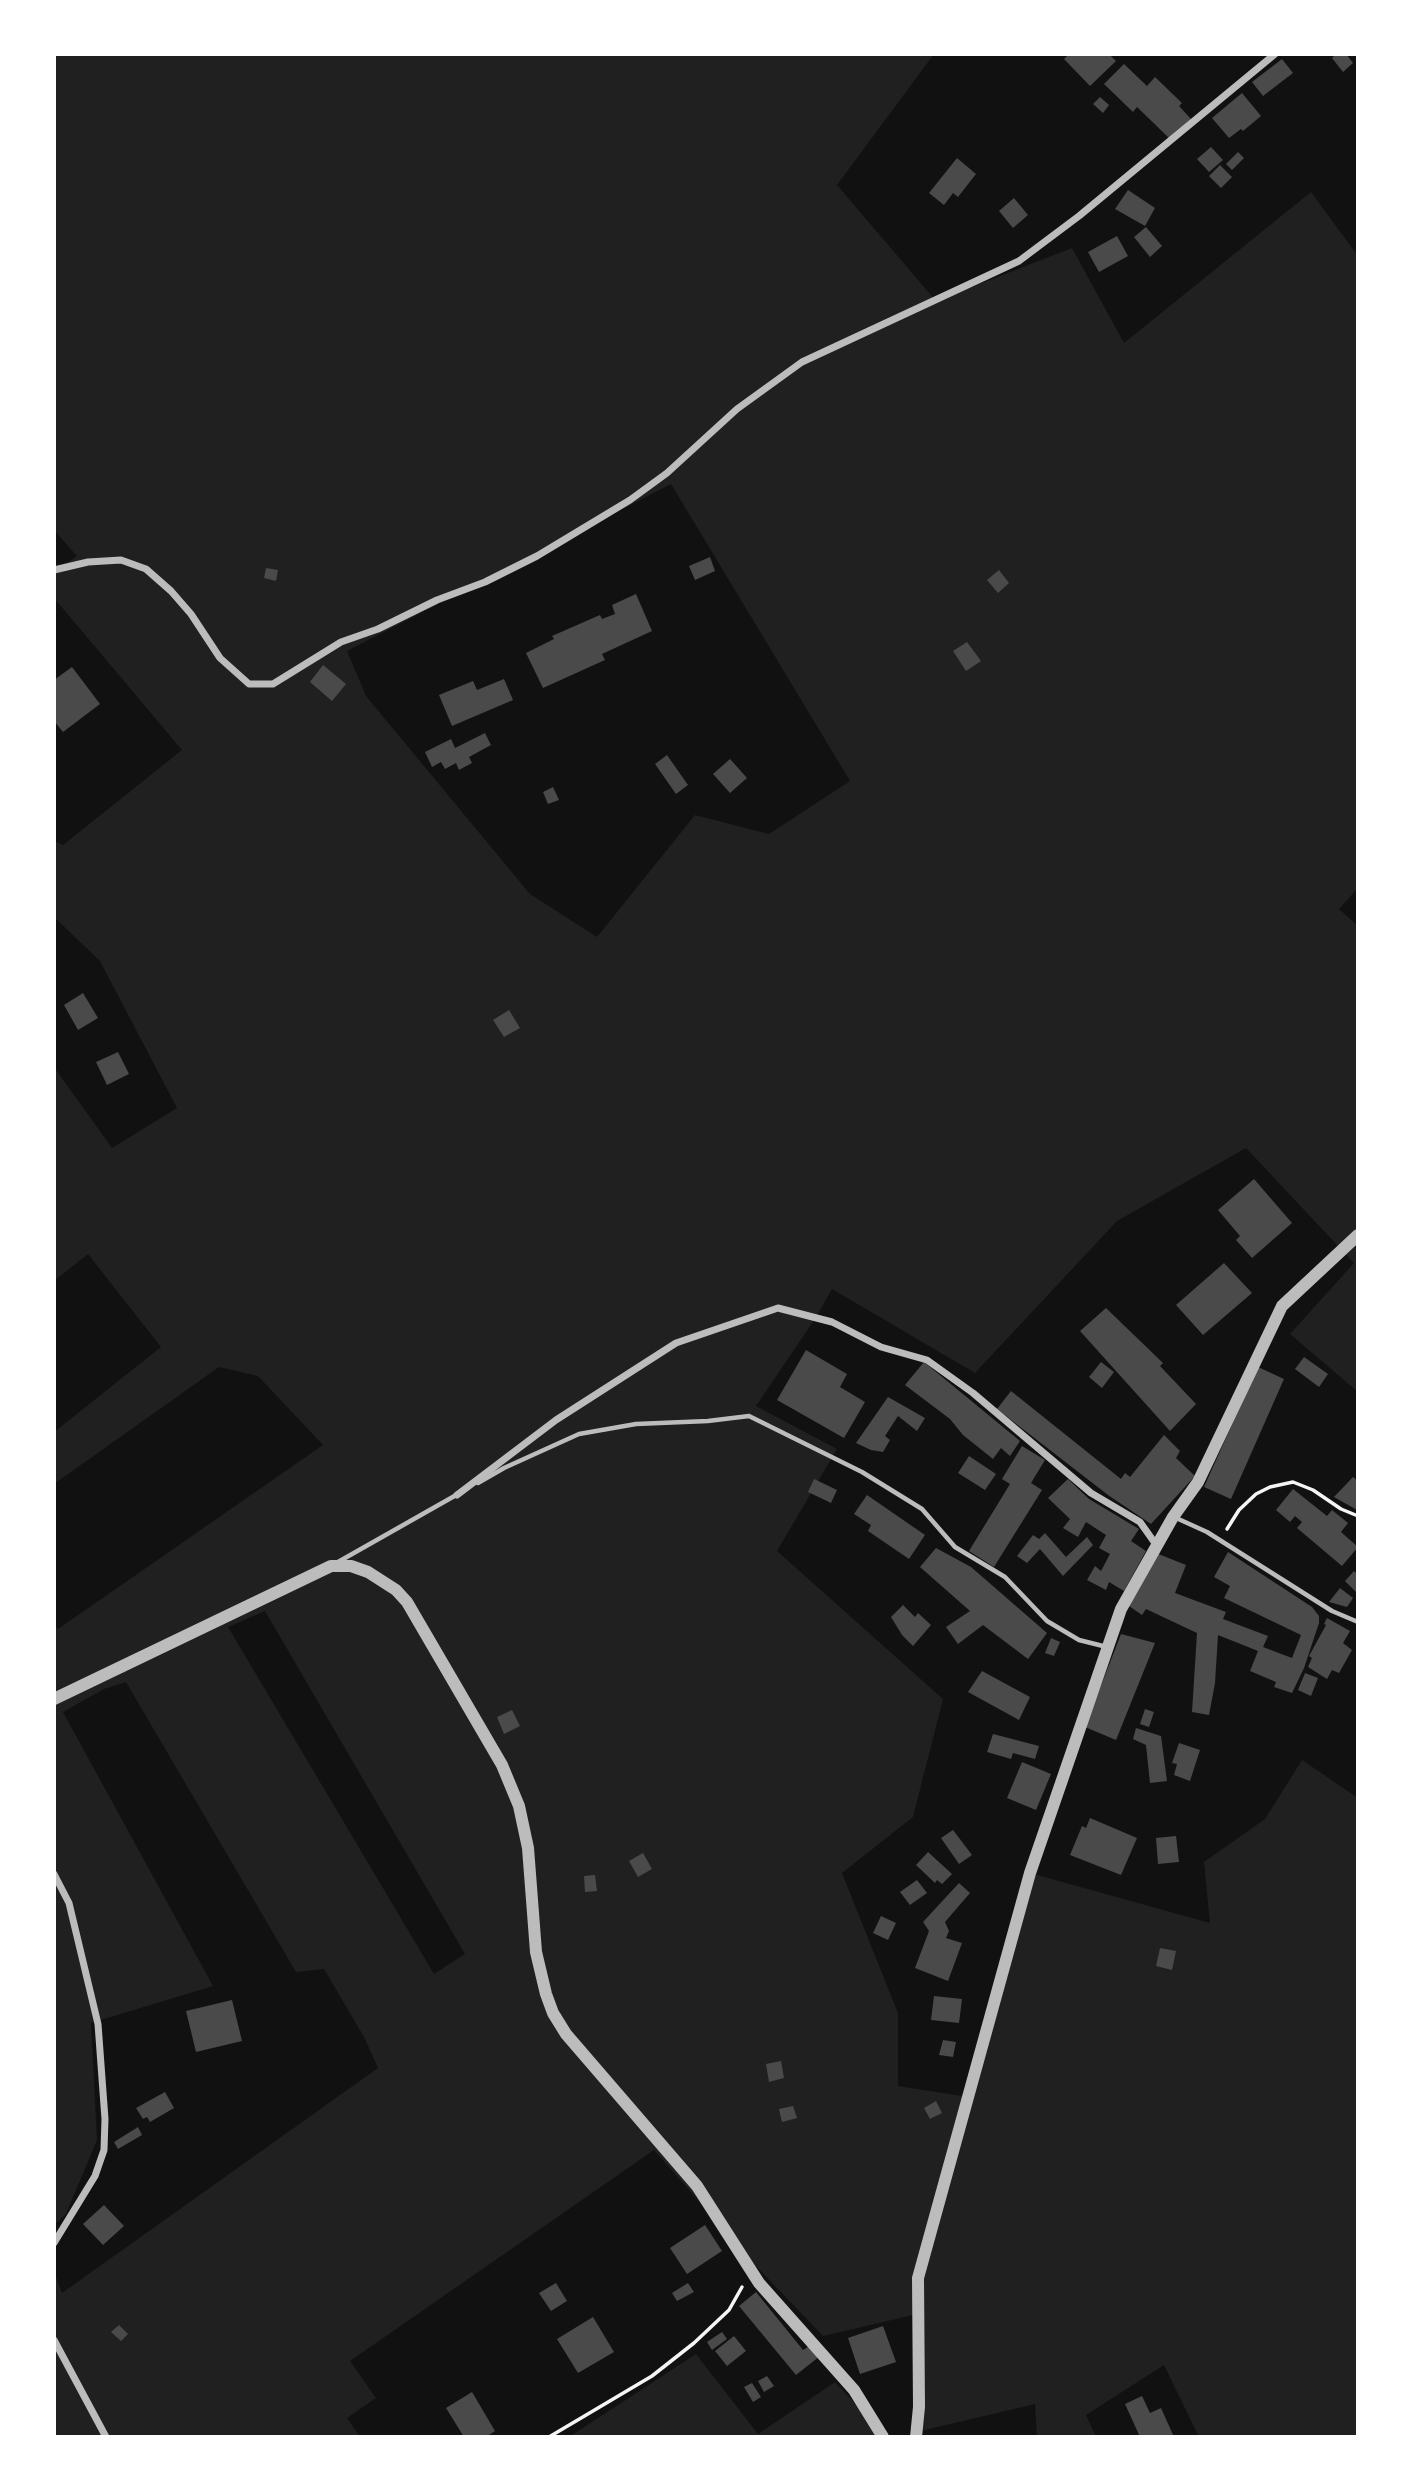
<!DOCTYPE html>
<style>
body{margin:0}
#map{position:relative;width:1412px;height:2491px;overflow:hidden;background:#111;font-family:"Alegreya Sans",sans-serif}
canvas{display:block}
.frame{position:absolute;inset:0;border:56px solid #fff;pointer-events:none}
</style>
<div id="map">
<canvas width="1412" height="2491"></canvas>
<div class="frame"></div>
</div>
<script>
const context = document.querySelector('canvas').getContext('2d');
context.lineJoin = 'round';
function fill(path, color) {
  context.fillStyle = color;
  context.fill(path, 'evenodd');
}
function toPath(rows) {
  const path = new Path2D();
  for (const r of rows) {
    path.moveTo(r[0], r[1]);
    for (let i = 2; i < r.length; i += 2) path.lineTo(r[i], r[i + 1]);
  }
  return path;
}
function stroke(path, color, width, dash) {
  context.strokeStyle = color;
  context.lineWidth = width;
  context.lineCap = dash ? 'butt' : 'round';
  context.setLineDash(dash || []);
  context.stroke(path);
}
const green = toPath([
 [54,54,934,54,837,185,936,301,1072,248,1124,343,1311,192,1358,256,1358,888,1339,909,1358,926,1358,1392,1290,1334,1354,1263,1246,1148,1117,1221,975,1373,832,1289,815,1319,756,1406,837,1449,777,1551,943,1699,913,1817,842,1873,898,2013,898,2086,968,2097,1030,1873,1210,1923,1204,1862,1265,1819,1302,1760,1358,1798,1358,2437,1199,2437,1164,2365,1086,2415,1096,2437,1037,2437,1035,2404,916,2432,922,2313,823,2336,755,2265,654,2150,350,2361,376,2398,347,2418,360,2437,54,2437,54,2272,62,2293,378,2068,364,2037,324,1969,296,1972,126,1682,104,1689,63,1712,213,1986,91,2023,97,2140,66,2214,54,2225,54,1625,58,1629,323,1445,258,1376,219,1367,54,1484,54,1432,161,1347,88,1254,54,1281,54,1067,112,1148,177,1108,100,961,54,917,54,841,63,845,182,750,54,598,54,572,77,556,54,530],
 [671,484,850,781,769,834,695,815,597,937,530,894,366,696,347,651],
 [265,1611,465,1954,434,1974,228,1627],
 [696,2354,758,2434,835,2382,886,2437,569,2437]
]);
const building = toPath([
 [1069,54,1109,54,1116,61,1090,86,1064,59],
 [1336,54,1346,54,1353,63,1343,72,1332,58],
 [1282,59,1293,73,1263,96,1252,82],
 [1124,64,1147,86,1155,77,1182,103,1179,106,1191,119,1170,139,1137,107,1133,112,1104,84],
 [1242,93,1261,116,1243,131,1241,129,1229,138,1212,118],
 [1100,97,1109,105,1103,113,1093,104],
 [1211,147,1223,160,1209,172,1197,159],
 [1238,152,1244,158,1232,170,1226,164],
 [957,158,976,174,958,197,953,193,944,205,929,193],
 [1220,165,1232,177,1221,188,1209,176],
 [1128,190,1155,208,1145,226,1115,209],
 [1014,198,1028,215,1013,228,999,211],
 [1146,227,1162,246,1150,257,1134,237],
 [1117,236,1128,256,1099,272,1088,252],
 [710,557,715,571,695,580,689,566],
 [266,568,278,570,276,581,264,578],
 [999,570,1009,583,998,593,987,580],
 [636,594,652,631,602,654,605,660,543,688,526,653,554,639,552,636,600,615,602,619,615,614,612,605],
 [967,642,981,661,966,671,953,651],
 [323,665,346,684,332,701,310,682],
 [72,667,100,704,63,732,54,721,54,680],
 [504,679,513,700,452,726,439,695,473,681,477,690],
 [485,733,491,745,469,757,472,763,459,770,456,763,445,769,441,762,432,767,425,752,451,739,455,748],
 [667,755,688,785,676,794,655,764],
 [730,759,747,778,730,793,713,774],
 [553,787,559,800,548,804,543,792],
 [83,993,98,1018,78,1030,64,1005],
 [509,1010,520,1028,504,1037,493,1020],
 [118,1052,129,1074,107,1085,96,1062],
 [1254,1179,1292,1223,1252,1258,1236,1240,1240,1236,1218,1210],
 [1224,1263,1252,1293,1203,1335,1176,1305],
 [1106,1308,1163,1363,1160,1366,1196,1404,1170,1431,1080,1331],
 [806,1350,847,1374,840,1387,865,1402,844,1438,777,1400],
 [1304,1357,1328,1374,1319,1387,1295,1369],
 [924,1362,1020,1441,1010,1456,1001,1448,993,1459,963,1435,950,1419,905,1385],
 [1101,1362,1114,1372,1102,1388,1089,1377],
 [1258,1367,1284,1379,1231,1499,1204,1487],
 [1011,1391,1121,1479,1125,1473,1130,1477,1164,1435,1180,1451,1176,1458,1195,1476,1151,1524,1108,1495,997,1409],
 [888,1397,925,1418,917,1431,898,1416,885,1436,890,1440,883,1452,871,1450,856,1443],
 [1022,1446,1045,1460,1031,1483,1042,1490,994,1567,969,1551,1010,1484,1002,1479],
 [969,1456,996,1474,985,1490,958,1473],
 [1353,1477,1358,1481,1357,1510,1334,1497],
 [814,1479,837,1490,831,1503,808,1492],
 [1068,1479,1089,1499,1139,1529,1131,1541,1146,1551,1124,1591,1109,1582,1106,1590,1087,1580,1095,1566,1101,1571,1110,1554,1099,1548,1106,1535,1086,1522,1078,1537,1063,1528,1070,1519,1048,1498],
 [1293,1489,1327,1516,1332,1510,1348,1523,1341,1532,1358,1547,1342,1566,1297,1528,1302,1522,1295,1516,1290,1522,1276,1510],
 [867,1495,925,1535,909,1559,868,1531,871,1525,854,1514],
 [1045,1533,1066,1557,1087,1537,1093,1545,1063,1576,1040,1549,1027,1563,1017,1556,1033,1535,1039,1539],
 [936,1548,971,1567,1047,1633,1028,1659,983,1625,958,1644,946,1627,970,1611,920,1567],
 [1228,1552,1312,1607,1319,1616,1319,1623,1304,1668,1292,1693,1274,1687,1276,1682,1250,1671,1258,1651,1218,1635,1215,1683,1209,1715,1192,1712,1197,1633,1146,1609,1142,1615,1129,1606,1156,1553,1186,1565,1175,1593,1226,1612,1223,1619,1268,1636,1263,1647,1292,1658,1301,1635,1224,1598,1230,1586,1214,1577],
 [1354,1571,1358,1575,1358,1594,1345,1581],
 [1340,1588,1353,1598,1347,1607,1329,1602],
 [903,1605,915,1617,918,1613,931,1625,913,1646,902,1635,891,1617],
 [1327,1618,1350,1631,1343,1643,1352,1650,1339,1673,1332,1670,1327,1679,1308,1667,1312,1658,1309,1656,1326,1625,1324,1624],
 [1121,1634,1155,1643,1116,1740,1085,1727],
 [1051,1638,1060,1642,1054,1656,1045,1653],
 [982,1671,1030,1697,1019,1720,968,1692],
 [1305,1673,1318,1678,1311,1696,1298,1690],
 [1145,1709,1154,1712,1149,1727,1140,1724],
 [512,1710,520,1726,504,1734,497,1717],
 [1136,1728,1161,1736,1167,1781,1150,1783,1146,1745,1133,1739],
 [993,1734,1039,1746,1035,1759,1013,1753,1011,1759,987,1752],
 [1179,1743,1200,1750,1190,1781,1174,1775,1177,1764,1172,1763],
 [1022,1762,1051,1774,1036,1810,1007,1798],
 [1090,1818,1137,1838,1121,1875,1070,1855,1082,1826,1086,1828],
 [953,1830,972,1855,959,1864,941,1838],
 [1176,1836,1179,1862,1158,1864,1156,1838],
 [928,1852,952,1874,942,1884,937,1880,935,1883,916,1865],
 [643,1853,652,1869,638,1877,629,1861],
 [595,1875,597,1891,585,1892,584,1876],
 [917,1880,927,1893,910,1905,900,1892],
 [959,1883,970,1893,945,1922,949,1931,946,1938,962,1943,948,1981,915,1968,929,1931,923,1922],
 [881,1916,896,1923,888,1940,873,1933],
 [1160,1948,1176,1951,1172,1970,1156,1966],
 [934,1996,962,1999,959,2023,931,2020],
 [232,2000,242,2041,196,2052,186,2011],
 [943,2040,956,2042,953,2057,939,2055],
 [781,2061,784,2078,769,2082,766,2064],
 [165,2092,174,2108,150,2122,147,2117,143,2119,136,2108],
 [936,2101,942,2113,930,2119,924,2108],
 [793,2106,797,2118,782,2122,779,2109],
 [138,2127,142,2135,118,2149,114,2142],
 [104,2205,124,2226,103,2245,83,2224],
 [705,2225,722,2251,687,2274,670,2248],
 [556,2283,567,2301,551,2311,539,2293],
 [688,2283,694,2292,677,2301,672,2293],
 [756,2292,803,2350,811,2345,820,2356,796,2375,739,2306],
 [593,2317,614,2352,578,2373,557,2339],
 [119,2325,128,2334,121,2341,111,2332],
 [883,2326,896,2362,860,2374,848,2338],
 [722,2332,727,2339,712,2350,707,2342],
 [734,2336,746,2351,727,2366,715,2351],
 [767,2376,774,2386,764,2392,758,2381],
 [752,2383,761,2397,753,2402,744,2387],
 [472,2392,495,2431,486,2437,464,2437,446,2408],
 [1142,2396,1150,2413,1161,2408,1174,2437,1140,2437,1125,2404]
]);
const path = toPath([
 [1227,1529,1239,1510,1256,1494,1270,1487,1293,1482,1313,1490,1341,1509,1358,1516],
 [549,2437,652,2376,694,2343,729,2310,742,2287]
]);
const service = toPath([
 [478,1483,504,1468,579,1434,636,1424,708,1421,749,1416,862,1472,922,1509,955,1547,1005,1577,1047,1621,1079,1640,1107,1647],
 [1174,1517,1207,1532,1332,1611,1358,1622],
 [338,1562,458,1494]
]);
const minor = toPath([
 [54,570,88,562,121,560,146,569,171,591,191,614,220,658,249,684,273,684,341,642,378,629,437,600,485,582,537,556,630,500,667,473,737,409,802,362,1019,261,1079,216,1275,54],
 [457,1495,556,1420,676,1343,778,1308,832,1322,881,1347,927,1360,973,1393,1091,1493,1140,1522,1157,1546],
 [54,1874,69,1903,98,2024,105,2119,104,2150,95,2176,54,2243],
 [54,2340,106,2437]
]);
const tertiary = toPath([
 [54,1699,331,1566,351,1566,368,1572,396,1590,407,1602,502,1765,519,1806,528,1848,536,1952,546,1994,553,2013,566,2034,697,2186,759,2283,854,2390,883,2437],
 [916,2437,919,2407,918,2278,1030,1873,1121,1609,1173,1517,1198,1482,1282,1306,1358,1235]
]);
fill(green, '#202020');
fill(building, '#4a4a4a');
stroke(path, '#f5f5f5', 3.5);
stroke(service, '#bcbcbc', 4.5);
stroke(minor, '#bcbcbc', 7);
stroke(tertiary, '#bcbcbc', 12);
</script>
